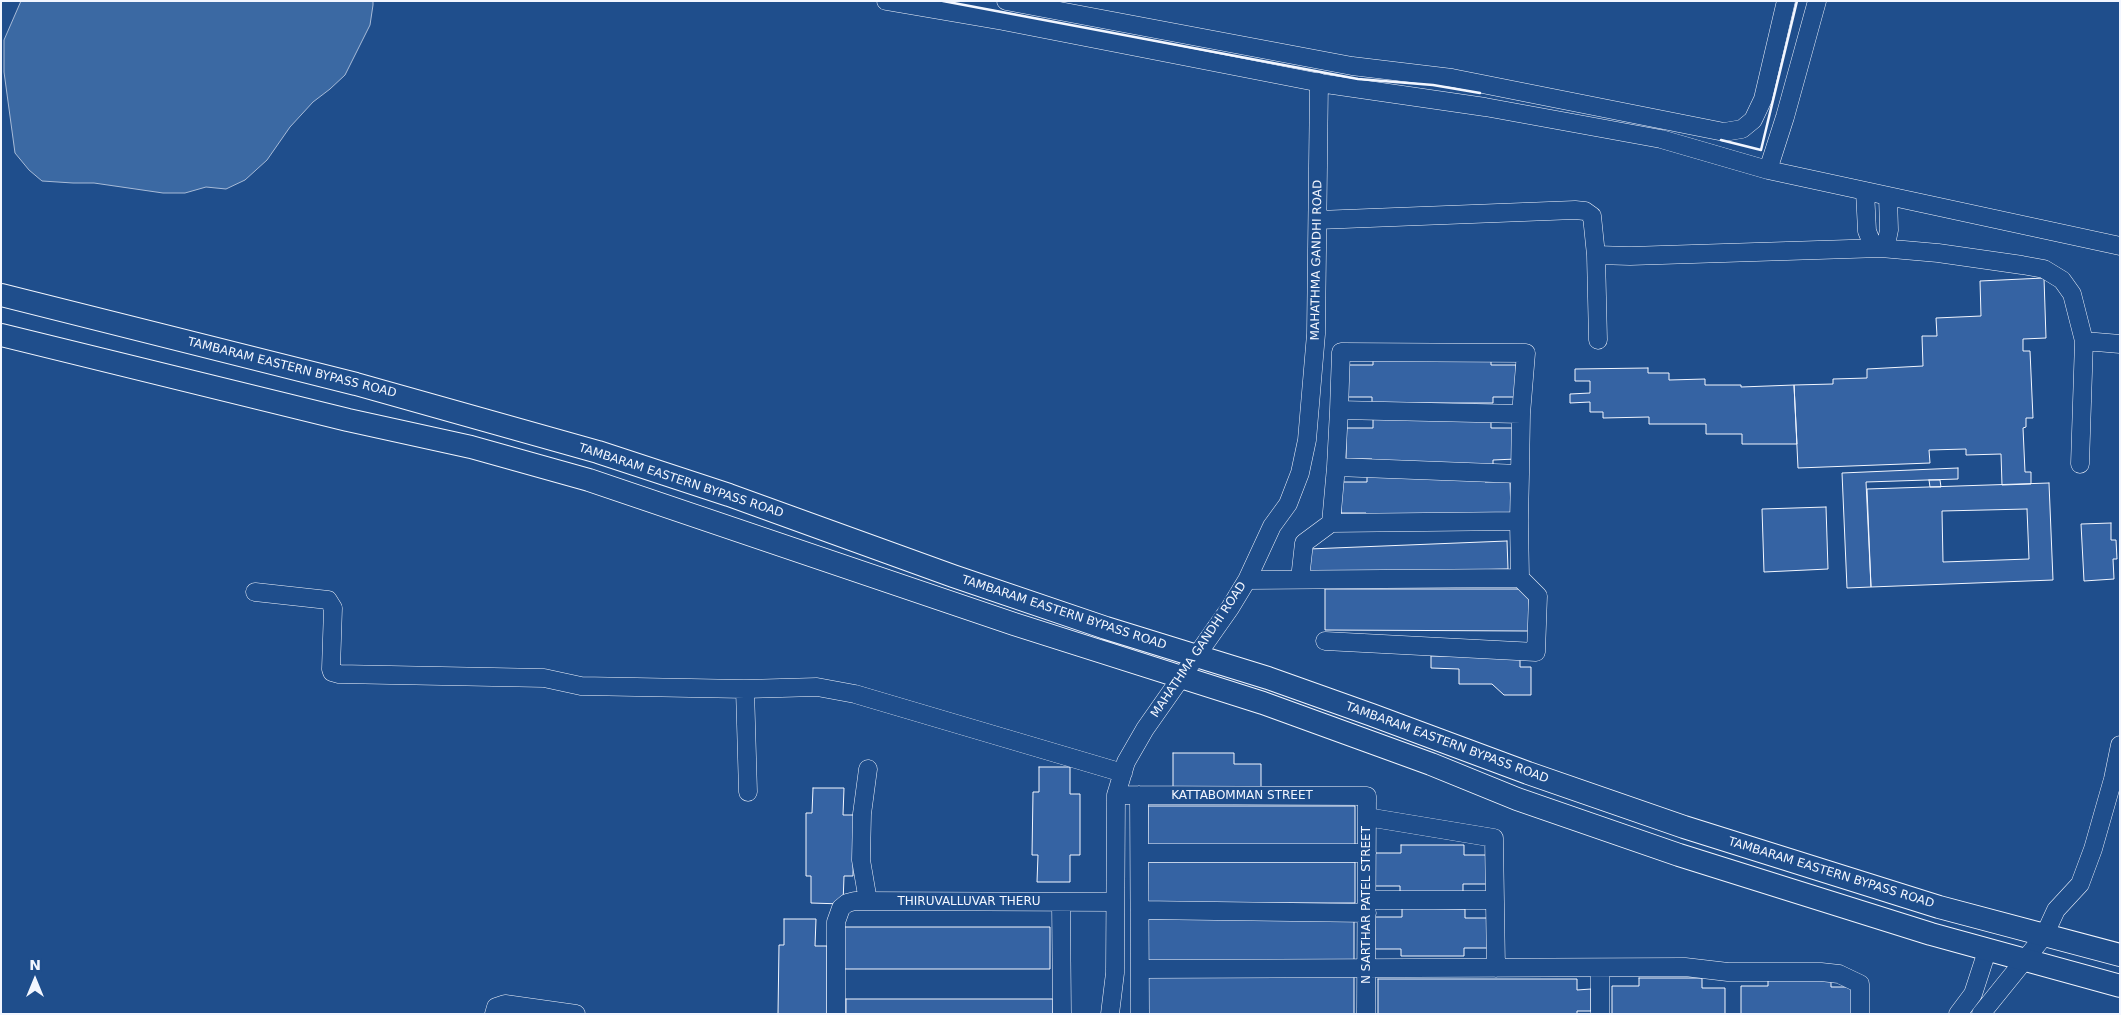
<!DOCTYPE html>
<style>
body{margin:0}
#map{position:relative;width:2121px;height:1015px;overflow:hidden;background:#1f4e8c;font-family:"DejaVu Sans",sans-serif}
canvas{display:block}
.frame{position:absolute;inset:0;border:2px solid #f2f6ff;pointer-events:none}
.north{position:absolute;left:10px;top:955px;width:50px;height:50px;-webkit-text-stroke:4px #1f4e8c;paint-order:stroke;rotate:0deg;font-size:14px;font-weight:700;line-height:20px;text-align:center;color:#f2f6ff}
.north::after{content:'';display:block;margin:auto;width:18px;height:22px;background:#f2f6ff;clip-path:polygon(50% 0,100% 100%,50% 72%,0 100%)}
</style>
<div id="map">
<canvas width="2121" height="1015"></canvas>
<div class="frame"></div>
<div class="north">N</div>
</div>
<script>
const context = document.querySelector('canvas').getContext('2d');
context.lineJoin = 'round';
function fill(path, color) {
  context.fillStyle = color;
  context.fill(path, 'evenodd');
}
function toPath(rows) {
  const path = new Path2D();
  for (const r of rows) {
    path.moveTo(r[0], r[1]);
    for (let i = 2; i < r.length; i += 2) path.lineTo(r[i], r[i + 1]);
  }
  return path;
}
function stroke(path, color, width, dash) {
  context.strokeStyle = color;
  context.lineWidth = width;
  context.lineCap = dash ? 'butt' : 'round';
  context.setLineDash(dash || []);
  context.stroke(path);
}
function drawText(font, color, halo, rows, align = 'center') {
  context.font = font + ' "DejaVu Sans",sans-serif';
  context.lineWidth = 4;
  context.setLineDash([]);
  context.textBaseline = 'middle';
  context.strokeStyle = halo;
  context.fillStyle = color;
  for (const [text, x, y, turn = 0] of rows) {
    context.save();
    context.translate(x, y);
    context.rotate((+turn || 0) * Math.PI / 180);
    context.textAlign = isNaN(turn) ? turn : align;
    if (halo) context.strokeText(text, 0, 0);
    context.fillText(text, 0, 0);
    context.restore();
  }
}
const water = toPath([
 [21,1,373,1,373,5,370,25,345,75,330,89,313,102,290,127,267,160,245,180,226,189,206,187,185,193,163,193,94,183,73,183,42,181,29,170,15,153,4,72,4,40,21,1]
]);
const building = toPath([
 [2044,278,2046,338,2023,339,2023,351,2030,351,2033,418,2026,418,2026,427,2023,428,2025,472,2031,472,2031,484,2002,485,2001,454,1966,455,1966,449,1929,450,1930,463,1798,468,1794,385,1833,384,1833,379,1867,378,1867,369,1923,366,1922,336,1937,336,1936,318,1981,316,1980,281,2044,278],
 [1491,355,1491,365,1516,365,1516,397,1493,397,1493,403,1372,403,1372,397,1346,397,1346,365,1373,365,1373,356,1491,355],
 [1648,368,1648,373,1669,373,1669,380,1705,379,1705,385,1741,385,1741,387,1794,385,1797,444,1742,444,1742,434,1706,434,1706,424,1649,424,1649,417,1603,418,1603,412,1590,412,1590,402,1570,403,1570,394,1590,393,1590,381,1575,381,1575,369,1648,368],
 [1491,418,1491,428,1516,428,1516,459,1493,460,1493,465,1372,466,1372,459,1346,459,1346,428,1373,428,1373,419,1491,418],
 [1958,468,1958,479,1866,482,1871,587,1847,588,1842,473,1958,468],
 [1367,473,1485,477,1485,482,1510,481,1511,513,1366,520,1366,513,1341,513,1341,482,1367,482,1367,473],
 [1929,480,1940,480,1941,487,1930,487,1929,480],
 [2049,483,2053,580,1871,587,1867,489,2049,483],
 [2027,509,2029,559,1943,562,1942,511,2027,509],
 [1826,507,1828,569,1764,572,1762,509,1826,507],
 [2111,523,2111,540,2116,540,2117,559,2113,559,2114,579,2084,581,2081,524,2111,523],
 [1507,541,1508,569,1307,574,1309,549,1507,541],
 [1325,589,1529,589,1529,631,1325,630,1325,589],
 [1431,656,1520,656,1520,667,1531,667,1531,695,1504,695,1492,684,1459,684,1459,669,1431,668,1431,656],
 [1173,753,1234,753,1234,764,1261,764,1261,790,1173,790,1173,753],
 [1039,767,1070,767,1070,794,1080,794,1080,855,1070,855,1070,882,1037,882,1038,855,1032,855,1033,792,1039,792,1039,767],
 [813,788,844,788,843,815,854,815,853,876,844,876,843,904,811,903,811,876,806,876,806,813,812,813,813,788],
 [1148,806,1355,806,1355,847,1148,847,1148,806],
 [1401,845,1464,845,1464,855,1488,855,1488,884,1463,884,1463,892,1400,892,1400,886,1375,886,1375,853,1401,853,1401,845],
 [1148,862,1355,862,1355,903,1148,903,1148,862],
 [1402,908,1465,909,1465,918,1489,918,1489,948,1464,948,1464,956,1401,956,1401,949,1375,949,1375,917,1402,917,1402,908],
 [784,919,816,919,815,946,827,946,827,1014,778,1014,779,945,784,945,784,919],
 [1148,919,1354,919,1354,961,1148,961,1148,919],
 [843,927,1050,927,1050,969,843,969,843,927],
 [1147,976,1354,976,1354,1014,1147,1014,1147,976],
 [1768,977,1831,978,1831,987,1854,987,1854,1014,1741,1014,1741,986,1768,986,1768,977],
 [1639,978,1702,978,1702,988,1725,988,1725,1014,1612,1014,1612,986,1639,986,1639,978],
 [1378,979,1577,979,1577,990,1591,989,1591,1011,1577,1011,1577,1014,1378,1014,1378,979],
 [846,999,1053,999,1053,1014,846,1014,846,999]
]);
const minor = toPath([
 [886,1,1003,21,1326,84,1485,107,1661,139,1768,170,2120,246],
 [1006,1,1352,66,1452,78,1724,132,1742,129,1753,120,1763,99,1786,1],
 [1768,170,1785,117,1817,1],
 [1865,191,1867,231,1871,241,1881,248],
 [1318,220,1575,210,1585,211,1592,216,1596,255,1630,256,1881,248,1938,253,2022,265,2044,269,2062,280,2072,294,2084,341,2120,344],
 [1881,248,1887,240,1889,230,1888,196],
 [1596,255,1598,340],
 [2080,464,2084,341],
 [1336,467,1339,410],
 [1519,521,1520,474],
 [1300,579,1304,543,1331,523],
 [1247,580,1520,578,1519,521,1331,523,1336,467,1520,474,1521,414,1339,410,1341,352,1526,353,1521,414],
 [255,592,328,600,333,608,331,669,332,672,339,674,544,678,581,686,745,689,817,687,855,694,1123,773],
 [1325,641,1536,652,1538,596,1520,578],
 [745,689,748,792],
 [868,769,862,814,861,860,868,901],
 [1116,795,1367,796,1366,1014],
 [1139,795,1140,1014],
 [1367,817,1494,838,1496,968],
 [1140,853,1367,853],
 [1367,900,1495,900],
 [1061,902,1062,1014],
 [1140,910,1367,913],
 [1140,969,1685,967,1728,972,1821,972,1839,974,1860,984,1860,1014],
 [494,1014,496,1007,505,1004,576,1014],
 [836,1014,836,922,841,908,847,903,855,901,1115,902],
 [1110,1014,1115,973,1116,795,1126,762,1145,729,1230,608,1247,580,1272,526,1288,504,1300,473,1307,440,1316,334,1319,82],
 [1600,1014,1600,968],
 [1958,1014,1973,994,1987,951],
 [1981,1014,2044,936,2056,910,2080,884,2093,849,2113,779,2120,745]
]);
const major = toPath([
 [1,295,356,384,598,452,729,495,953,576,1106,628,1268,678,1372,715,1528,773,1684,827,1939,907,2120,955],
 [1,335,348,420,471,447,589,480,1014,624,1263,703,1431,764,1517,799,1679,855,1931,934,2120,986]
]);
const wall = toPath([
 [943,1,1358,79,1433,85,1480,93],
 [1721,140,1761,150,1797,1]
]);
const streetNames = [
 ["MAHATHMA GANDHI ROAD",1317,260,-89],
 ["TAMBARAM EASTERN BYPASS ROAD",292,368,14],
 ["TAMBARAM EASTERN BYPASS ROAD",681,481,18],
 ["TAMBARAM EASTERN BYPASS ROAD",1064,613,18],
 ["MAHATHMA GANDHI ROAD",1199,650,-56],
 ["TAMBARAM EASTERN BYPASS ROAD",1447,743,20],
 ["KATTABOMMAN STREET",1242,796],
 ["TAMBARAM EASTERN BYPASS ROAD",1831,873,17],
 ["THIRUVALLUVAR THERU",969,902],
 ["N SARTHAR PATEL STREET",1367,905,-90]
];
fill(water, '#3b69a3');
stroke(water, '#a8bbd7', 1);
fill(building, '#3563a3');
stroke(building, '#f2f6ff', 1);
stroke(minor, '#f2f6ff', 19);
stroke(major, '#f2f6ff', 24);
stroke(minor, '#1f4e8c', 18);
stroke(major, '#1f4e8c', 22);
stroke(wall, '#f2f6ff', 2.5);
drawText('12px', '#f2f6ff', '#1f4e8c', streetNames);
</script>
